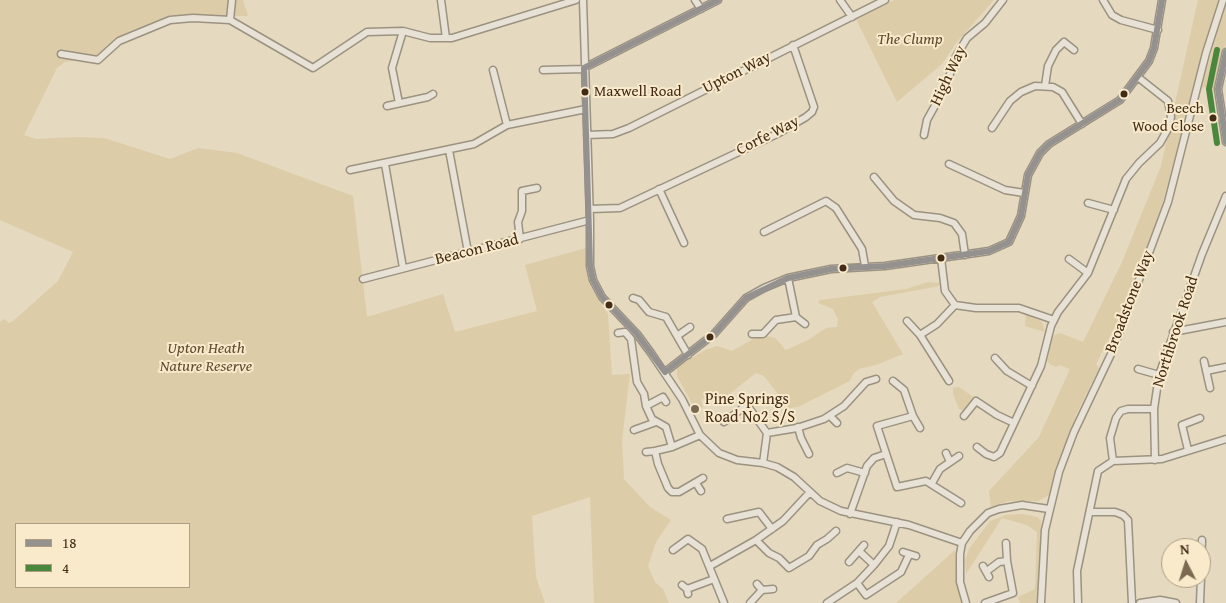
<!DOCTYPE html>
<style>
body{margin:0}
#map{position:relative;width:1226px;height:603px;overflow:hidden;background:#e5d9bf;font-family:"Gentium Book Plus",serif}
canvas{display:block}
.legend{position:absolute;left:15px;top:523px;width:175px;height:65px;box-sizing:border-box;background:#f8eacb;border:1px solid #b09e83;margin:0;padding:6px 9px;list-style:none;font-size:15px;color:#432c16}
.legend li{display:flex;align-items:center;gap:10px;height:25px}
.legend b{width:25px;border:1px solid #b09e83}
.north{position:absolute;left:1161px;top:538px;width:50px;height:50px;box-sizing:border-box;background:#f8eacb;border:1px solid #b09e83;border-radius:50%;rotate:355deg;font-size:14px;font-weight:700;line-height:20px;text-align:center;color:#432c16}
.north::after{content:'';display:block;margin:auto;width:18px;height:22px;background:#7c6951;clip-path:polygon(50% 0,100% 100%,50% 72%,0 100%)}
</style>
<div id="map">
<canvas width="1226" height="603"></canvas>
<ul class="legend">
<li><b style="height:6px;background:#94918f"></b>18</li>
<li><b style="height:6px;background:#4b863d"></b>4</li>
</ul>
<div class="north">N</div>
</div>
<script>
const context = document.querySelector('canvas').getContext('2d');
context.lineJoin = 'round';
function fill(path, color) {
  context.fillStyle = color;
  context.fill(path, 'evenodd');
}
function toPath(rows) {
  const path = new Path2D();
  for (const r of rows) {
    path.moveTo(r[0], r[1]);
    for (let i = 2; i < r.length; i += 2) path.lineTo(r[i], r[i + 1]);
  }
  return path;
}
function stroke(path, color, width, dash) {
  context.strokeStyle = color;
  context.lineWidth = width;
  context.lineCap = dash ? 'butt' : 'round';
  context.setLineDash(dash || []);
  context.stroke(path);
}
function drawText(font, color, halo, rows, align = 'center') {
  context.font = font + ' "Gentium Book Plus",serif';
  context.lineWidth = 4;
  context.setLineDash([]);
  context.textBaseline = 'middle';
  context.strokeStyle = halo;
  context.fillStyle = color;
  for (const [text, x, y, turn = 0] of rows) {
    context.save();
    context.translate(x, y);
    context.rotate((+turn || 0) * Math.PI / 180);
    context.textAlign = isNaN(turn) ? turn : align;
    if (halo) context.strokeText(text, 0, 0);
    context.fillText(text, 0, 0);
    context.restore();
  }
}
const green = toPath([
 [0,0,243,0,248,16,171,15,107,46,96,58,65,62,57,68,24,135,36,139,76,137,104,138,170,159,198,148,237,153,353,196,367,317,443,294,455,332,537,311,525,265,586,248,591,287,608,314,612,375,630,374,622,440,624,479,650,507,671,520,656,542,648,566,655,582,663,589,669,603,594,603,590,497,532,516,536,577,545,603,0,603,0,322,4,319,9,323,13,321,58,281,73,252,0,220],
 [16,524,189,524,189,587,16,587],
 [894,0,994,0,956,43,942,64,897,102,856,19],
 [1198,0,1218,0,1162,205,1127,303,1096,364,1099,368,1076,415,1049,495,1038,501,1009,501,991,507,989,491,1039,437,1070,369,1059,365,1056,367,1051,365,1047,361,1053,336,1060,333,1083,342,1122,262,1161,166],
 [1226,1,1226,44,1219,64,1214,88,1202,87],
 [928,282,940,283,939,286,929,288,880,297,872,302,903,354,876,365,859,369,853,374,850,381,798,407,789,408,764,376,756,373,722,400,701,399,703,407,696,411,677,376,677,367,705,350,717,346,732,351,753,339,767,336,775,338,786,350,808,340,826,328,837,327,838,319,833,309,818,303,820,300,906,289],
 [1026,313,1042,322,1045,332,1025,326],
 [959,387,975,398,964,411,959,409,953,394,953,388],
 [1022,514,1038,517,1041,521,1039,603,1020,603,1018,597,1035,589,1037,532,1027,525,1002,518,966,574,965,560,969,549,990,521,1006,515],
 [955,550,957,585,963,603,896,603]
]);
const minor = toPath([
 [232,0,230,20,313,68,367,32,403,31,430,38,452,38,576,0],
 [441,0,446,38],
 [583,0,590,220,590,266,593,280,602,297,637,334,651,353,682,399,700,435,719,453,737,460,763,463,777,467,794,477,820,501,841,511,909,525,962,543],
 [695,0,701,9],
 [840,0,852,17],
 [1103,0,1112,15,1121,20,1158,30],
 [1226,52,1218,89,1226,142],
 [61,54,98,60,119,41,170,20,193,18,230,20],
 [584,68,718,0],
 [493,70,507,125],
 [543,70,584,69],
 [1045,86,1048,66,1056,50,1064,42,1074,50],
 [399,103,392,68,403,31],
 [387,106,428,97,433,94],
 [992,128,1010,101,1021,92,1035,86,1053,87,1062,92,1082,124],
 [587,135,613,134,629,128,885,0],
 [924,135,927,120,947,84,954,60,967,38,985,23,1003,0],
 [449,150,468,252],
 [385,164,403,268],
 [949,164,1005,190,1024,193],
 [350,170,474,144,507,125,586,109],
 [874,177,894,201,914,215,940,218,954,223,962,234,965,255],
 [659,189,684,243],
 [1088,203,1114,210],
 [590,209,620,208,777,134,806,117,812,112,814,107,793,45],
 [764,232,826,201,836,208,862,249,865,266],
 [520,239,518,222,522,211,522,191,537,188],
 [941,258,945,291,955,305,976,308,1019,308,1054,320],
 [1069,259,1088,273],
 [788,278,796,317,805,324],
 [363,279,590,220],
 [633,298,639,300,649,312,666,317,688,355],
 [907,321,920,335,949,381],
 [1173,332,1226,322],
 [618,333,625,332,631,339,637,382,644,394,646,406,652,419,666,427,672,447],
 [752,334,763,334,776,320,796,317],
 [920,335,937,324,955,305],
 [677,336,690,327],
 [995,358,1007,371,1032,386],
 [1204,361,1210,388],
 [1138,369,1159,375],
 [1206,371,1226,367],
 [665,372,714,334,746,298,764,288,788,278,831,269,885,266,989,251,1009,242,1021,216,1028,175,1040,153,1049,144,1120,100,1149,61,1154,48,1162,0],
 [893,381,904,390,913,416,877,426,897,487,926,481,961,503],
 [646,406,663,397,666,402],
 [830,416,837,423],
 [913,416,920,428],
 [964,416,976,401,997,415,1014,423],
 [720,418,724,422,747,405,767,433,763,463],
 [798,427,801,438,809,454],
 [634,430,656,422],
 [767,433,797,428,824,419,844,406,866,382,876,379],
 [700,435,672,447,655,451,658,464,668,488,672,492,679,492,703,478],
 [977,447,986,454,994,457,1000,453,1041,366,1051,326,1058,312,1088,273,1126,179,1139,163,1160,143,1169,127,1171,117,1168,101,1139,78],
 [1188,450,1182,425,1200,418],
 [646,452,655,451],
 [946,453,950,462],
 [1155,460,1154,409,1159,375,1202,254,1226,196],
 [1113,461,1110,438,1116,418,1121,411,1128,409,1154,409],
 [837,473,847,468,865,473],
 [696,483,701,491],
 [932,483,940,469,959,456],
 [1090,512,1115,512,1123,515,1128,520,1132,603],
 [850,514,867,466,874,458,886,454],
 [727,519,759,512,772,529],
 [756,540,769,553,779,558,789,568,809,556,817,545,827,539,836,531],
 [1006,543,1007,561],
 [673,550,688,539,702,549,724,603],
 [859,551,874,565],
 [903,552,916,556],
 [849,562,864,545],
 [710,566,756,540,783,521,810,492],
 [983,566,989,577],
 [1201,566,1202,540],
 [857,583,866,595,901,572,909,555],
 [757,584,762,590,773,589],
 [682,585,687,589,688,594],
 [687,589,714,579],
 [750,603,762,590],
 [827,603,857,583,874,565,889,546,897,522],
 [966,603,960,582,960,554,962,543,970,531,988,513,999,509,1022,505,1049,509],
 [985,603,1013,593,1007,561,999,562,987,571],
 [1041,603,1045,530,1059,472,1074,432,1112,352,1168,202,1206,53,1223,0],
 [1078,603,1077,571,1098,471,1113,461,1162,459,1226,439],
 [1140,603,1160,600,1176,603],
 [1200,603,1201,578]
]);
const bus1 = toPath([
 [718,0,584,68,590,266,593,280,602,297,637,334,665,372,714,334,746,298,788,278,831,269,885,266,989,251,1009,242,1021,216,1028,175,1040,153,1049,144,1120,100,1149,61,1154,48,1162,0],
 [1226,52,1218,89,1226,142]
]);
const bus2 = toPath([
 [1217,143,1209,89,1217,50]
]);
const markers = [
 [585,92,4.5,"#432c16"],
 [1124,94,4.5,"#432c16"],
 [1213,118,4.5,"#432c16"],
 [941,258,4.5,"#432c16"],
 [843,268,4.5,"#432c16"],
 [609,305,4.5,"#432c16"],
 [710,337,4.5,"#432c16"],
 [695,409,5,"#7c6951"]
];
const busNames = [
 ["Maxwell Road",594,92],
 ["Beech",1204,109,"right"],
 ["Wood Close",1204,127,"right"]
];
const parkNames = [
 ["The Clump",910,40],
 ["Upton Heath",206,349],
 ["Nature Reserve",206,367]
];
const streetNames = [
 ["Upton Way",737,73,-27],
 ["High Way",949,76,-65],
 ["Corfe Way",768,136,-27],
 ["Beacon Road",477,250,-14],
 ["Broadstone Way",1130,302,-69],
 ["Northbrook Road",1176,332,-72]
];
const poiNames = [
 ["Pine Springs",705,400],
 ["Road No2 S/S",705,418]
];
fill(green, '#ddcca8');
stroke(minor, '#9b9280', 9);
stroke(minor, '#e8e2d6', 6);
stroke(bus1, '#94918f', 6);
stroke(bus2, '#4b863d', 6);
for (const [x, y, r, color] of markers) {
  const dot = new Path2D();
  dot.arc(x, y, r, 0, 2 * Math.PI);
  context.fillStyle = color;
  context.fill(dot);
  stroke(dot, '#f8eacb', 2);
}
drawText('15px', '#432c16', '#f8eacb', busNames, 'left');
drawText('italic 16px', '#614a2f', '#f8eacb', parkNames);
drawText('16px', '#432c16', '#f8eacb', streetNames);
drawText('16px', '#432c16', '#f8eacb', poiNames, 'left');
</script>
